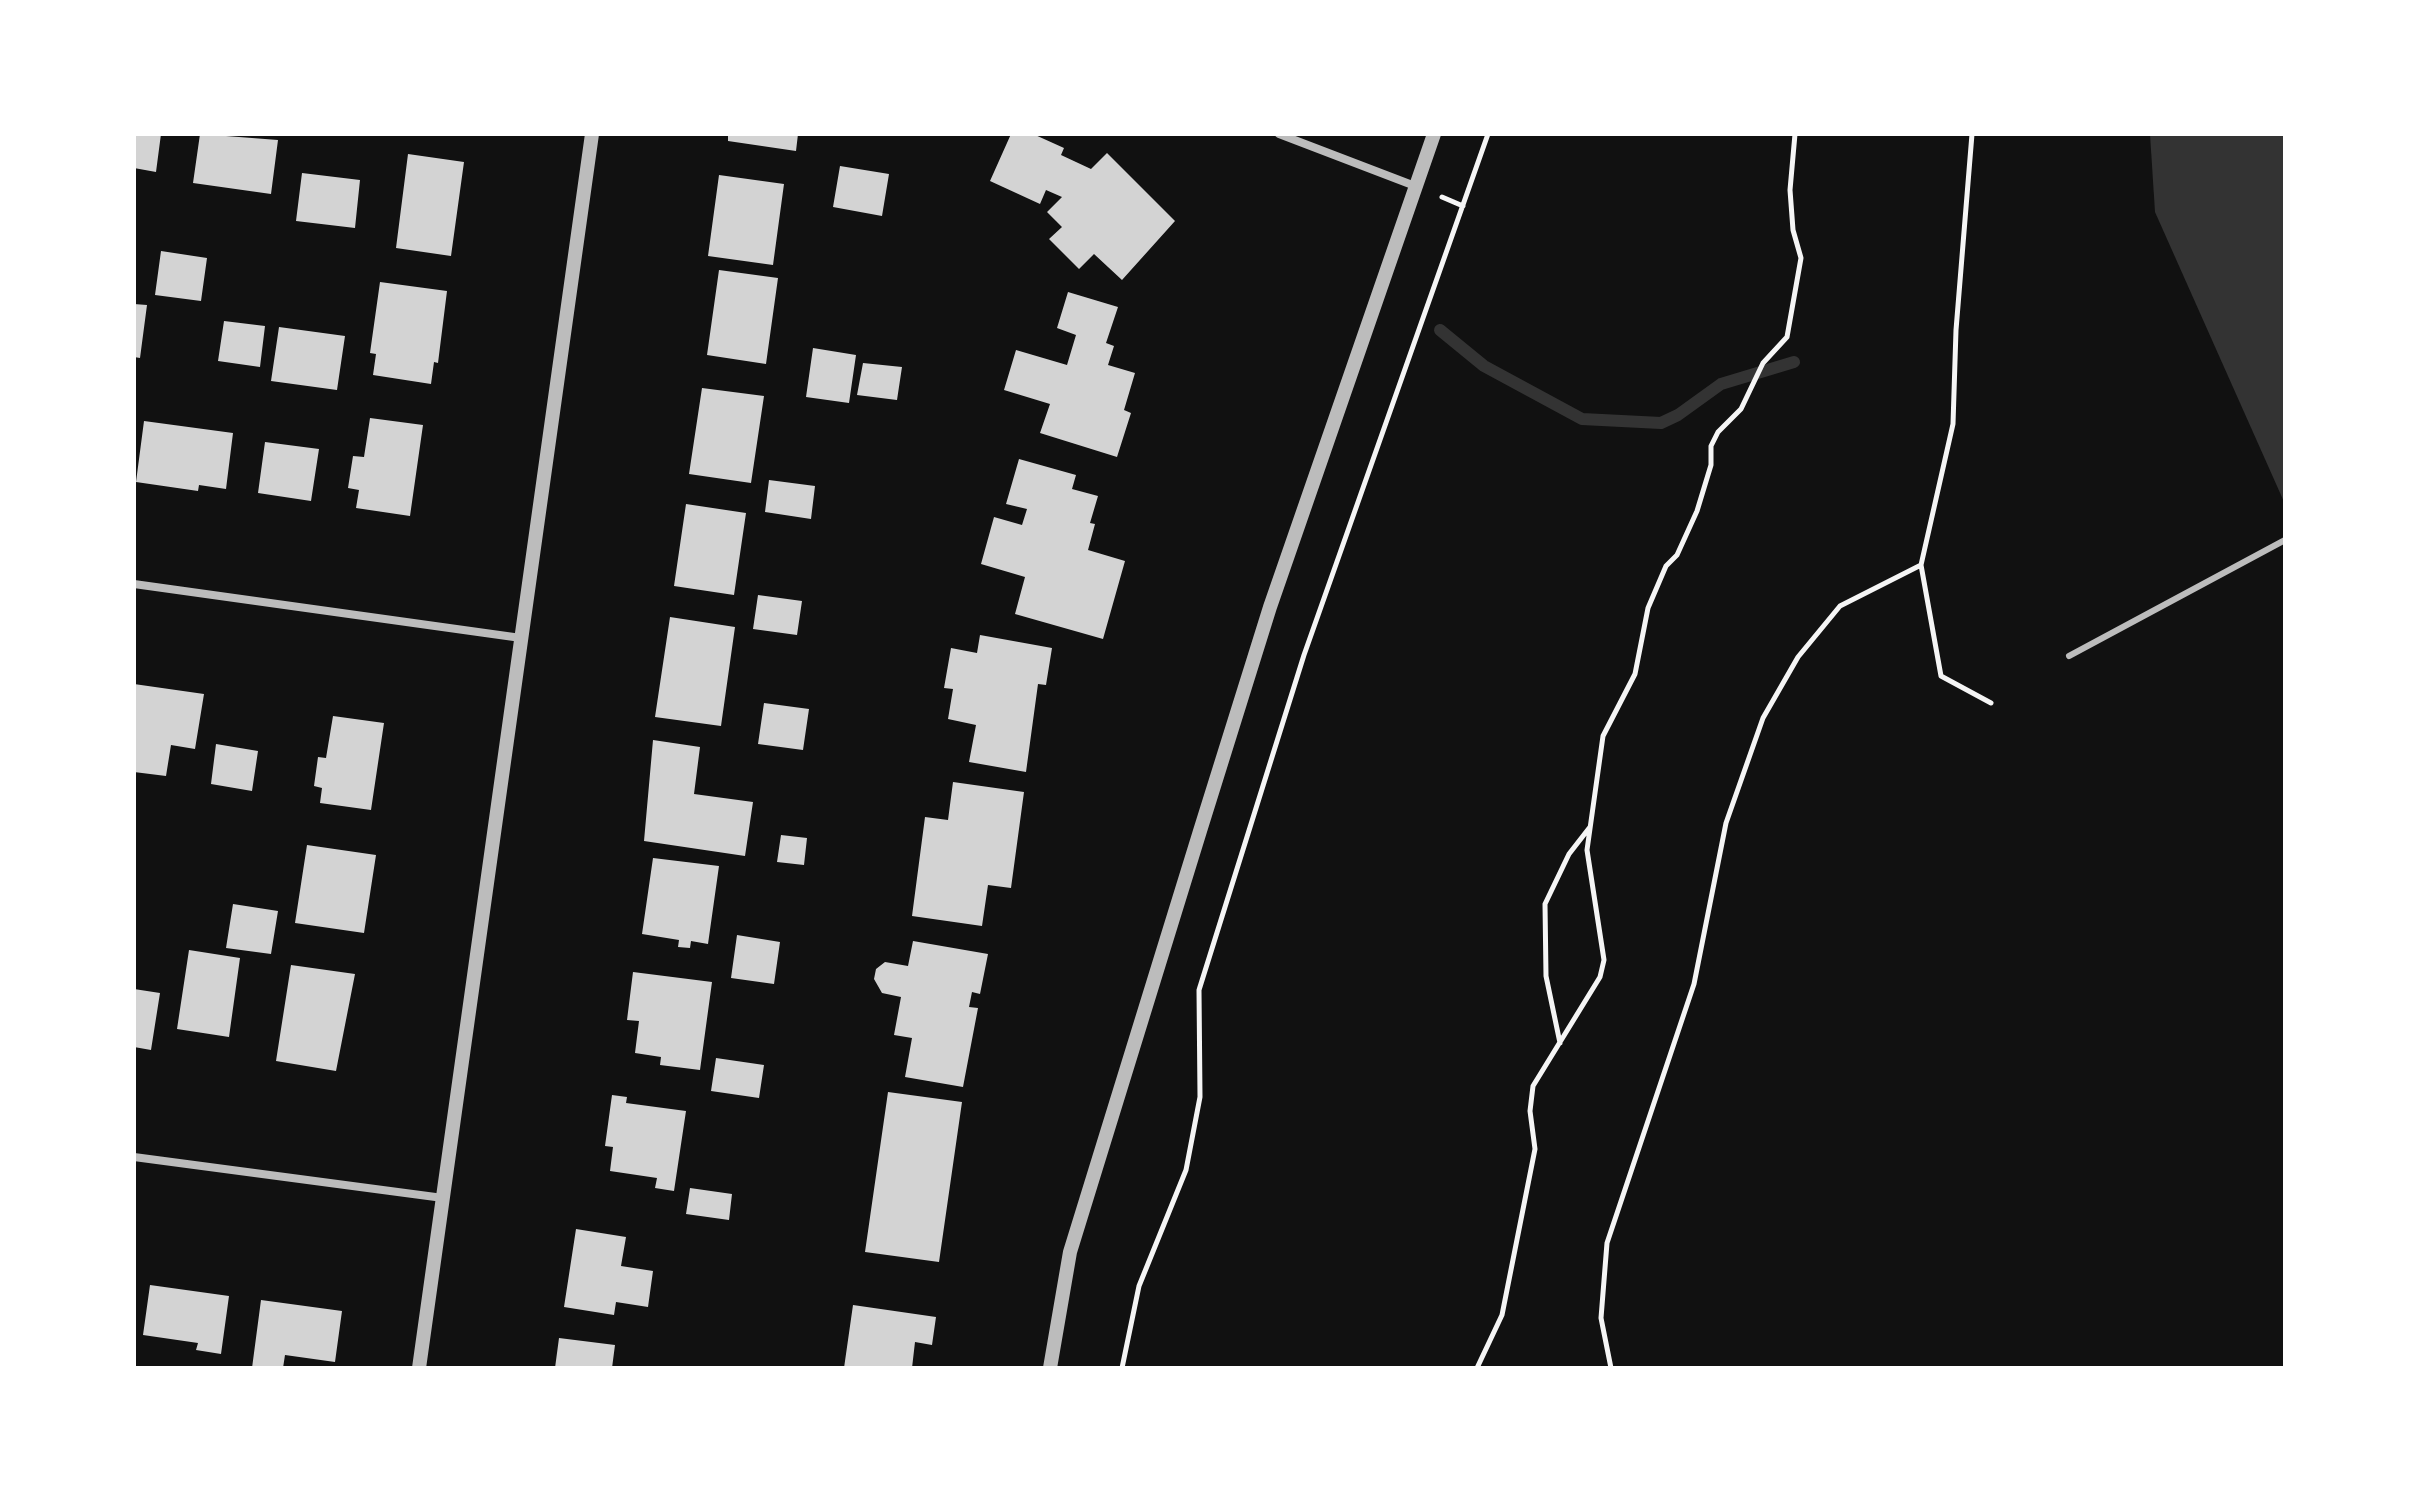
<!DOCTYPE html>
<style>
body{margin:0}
#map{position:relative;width:2419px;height:1502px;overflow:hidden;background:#111;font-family:"Golos Text",sans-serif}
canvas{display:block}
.frame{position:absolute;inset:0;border:136px solid #fff;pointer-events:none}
</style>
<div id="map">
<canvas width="2419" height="1502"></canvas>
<div class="frame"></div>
</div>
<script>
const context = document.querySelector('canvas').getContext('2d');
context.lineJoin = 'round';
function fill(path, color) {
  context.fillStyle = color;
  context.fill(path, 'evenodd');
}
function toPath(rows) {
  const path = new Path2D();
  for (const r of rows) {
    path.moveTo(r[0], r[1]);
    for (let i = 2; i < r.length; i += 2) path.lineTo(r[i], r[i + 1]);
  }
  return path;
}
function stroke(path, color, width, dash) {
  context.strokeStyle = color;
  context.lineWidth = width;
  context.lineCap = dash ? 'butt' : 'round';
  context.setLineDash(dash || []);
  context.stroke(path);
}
const water = toPath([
 [2150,134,2285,134,2285,504,2155,212]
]);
const stream = toPath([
 [1440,330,1484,366,1582,419,1661,423,1678,415,1721,384,1794,362]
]);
const building = toPath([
 [134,134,161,134,156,172,134,168],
 [200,134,278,140,271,194,193,183],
 [728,134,798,134,796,151,728,141],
 [1011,134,1033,134,1064,148,1061,155,1091,169,1107,153,1175,221,1122,280,1094,254,1079,269,1049,239,1062,227,1047,212,1062,197,1046,190,1040,204,990,181],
 [408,154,464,162,451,256,396,248],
 [840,166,889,174,882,216,833,207],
 [302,173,360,180,355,228,296,221],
 [719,175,784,184,773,265,708,256],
 [161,251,207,258,201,301,155,295],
 [719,270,778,278,766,364,707,355],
 [380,282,447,291,438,363,434,362,431,384,373,375,376,354,370,353],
 [1068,292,1118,307,1106,343,1114,346,1108,365,1135,373,1124,410,1131,413,1117,457,1040,433,1050,404,1004,390,1016,350,1067,365,1076,335,1057,328],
 [134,304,147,305,140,358,134,357],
 [224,321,265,326,260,367,218,361],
 [279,327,345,336,337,390,271,381],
 [813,348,856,355,849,403,806,397],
 [863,363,902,367,897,400,857,395],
 [702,388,764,396,751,483,689,474],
 [370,418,423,425,410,516,356,508,359,490,348,488,353,456,364,457],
 [144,421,233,433,226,489,199,485,198,491,136,482],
 [265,442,319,449,311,501,258,493],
 [1019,459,1076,475,1072,489,1098,496,1090,523,1095,524,1088,550,1125,561,1103,639,1015,614,1025,577,981,564,994,517,1022,525,1027,509,1006,504],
 [769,480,815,486,811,519,765,512],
 [686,504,746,513,734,595,674,586],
 [758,595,802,601,797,635,753,629],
 [670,617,735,627,721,726,655,717],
 [980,635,1052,648,1046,685,1038,684,1026,772,969,762,976,725,948,719,953,689,944,688,951,648,977,653],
 [134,684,204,694,195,749,171,745,166,776,134,772],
 [764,703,809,709,803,750,758,744],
 [333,716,384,723,371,810,320,803,322,788,314,786,318,757,326,758],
 [653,740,700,747,694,794,753,802,745,856,644,841],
 [216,744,258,751,252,791,211,784],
 [953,782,1024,792,1011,888,988,885,982,926,912,916,925,817,948,820],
 [781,835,807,838,804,865,777,862],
 [307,845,376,855,364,933,295,923],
 [653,858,719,866,708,944,691,941,690,948,678,947,679,940,642,934],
 [233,904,278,911,271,954,226,948],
 [737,935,780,942,774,984,731,978],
 [913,941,988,954,980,994,972,992,969,1007,978,1008,963,1087,905,1077,912,1038,894,1035,901,997,882,993,874,979,876,969,885,962,908,966],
 [189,950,240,958,229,1037,177,1029],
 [291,965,355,974,336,1071,276,1061],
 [633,972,712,982,700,1070,660,1065,661,1057,635,1053,639,1021,627,1020],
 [134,989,160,993,151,1050,134,1047],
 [716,1058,764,1065,759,1098,711,1091],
 [888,1092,962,1102,939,1262,865,1252],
 [612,1095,627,1097,626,1103,686,1111,674,1191,655,1188,657,1178,610,1171,613,1147,605,1146],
 [690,1188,732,1194,729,1220,686,1214],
 [576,1229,626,1237,621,1266,653,1271,648,1307,616,1302,614,1315,564,1307],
 [150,1285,229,1296,221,1354,196,1350,198,1343,143,1335],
 [261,1300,342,1311,335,1362,285,1355,283,1368,252,1368],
 [853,1305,936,1317,932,1345,915,1342,912,1368,844,1368],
 [559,1338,615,1345,612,1368,555,1368]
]);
const path = toPath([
 [1442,197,1463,206],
 [1921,565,1941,676,1991,703],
 [1560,1043,1546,976,1545,904,1569,854,1590,827],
 [1122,1368,1139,1286,1186,1170,1200,1097,1199,990,1304,655,1488,134],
 [1477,1368,1502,1315,1535,1149,1530,1111,1533,1086,1600,977,1604,960,1587,850,1603,736,1635,674,1648,608,1666,566,1677,555,1697,511,1711,465,1711,446,1718,432,1741,409,1763,363,1787,337,1801,258,1793,230,1790,190,1795,134],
 [1611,1368,1601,1318,1607,1243,1694,984,1726,823,1763,718,1798,657,1840,606,1921,565,1953,424,1956,330,1972,134]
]);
const service = toPath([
 [2069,656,2285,540]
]);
const minor = toPath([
 [1279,134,1415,186],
 [134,584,521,638],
 [134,1157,443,1198]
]);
const tertiary = toPath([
 [419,1368,592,134],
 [1050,1368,1070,1252,1200,831,1270,607,1434,134]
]);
fill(water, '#333');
stroke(stream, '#333', 12);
fill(building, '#d3d3d3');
stroke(path, '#f5f5f5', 5);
stroke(service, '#bcbcbc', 6);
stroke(minor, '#bcbcbc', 8);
stroke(tertiary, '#bcbcbc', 14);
</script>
